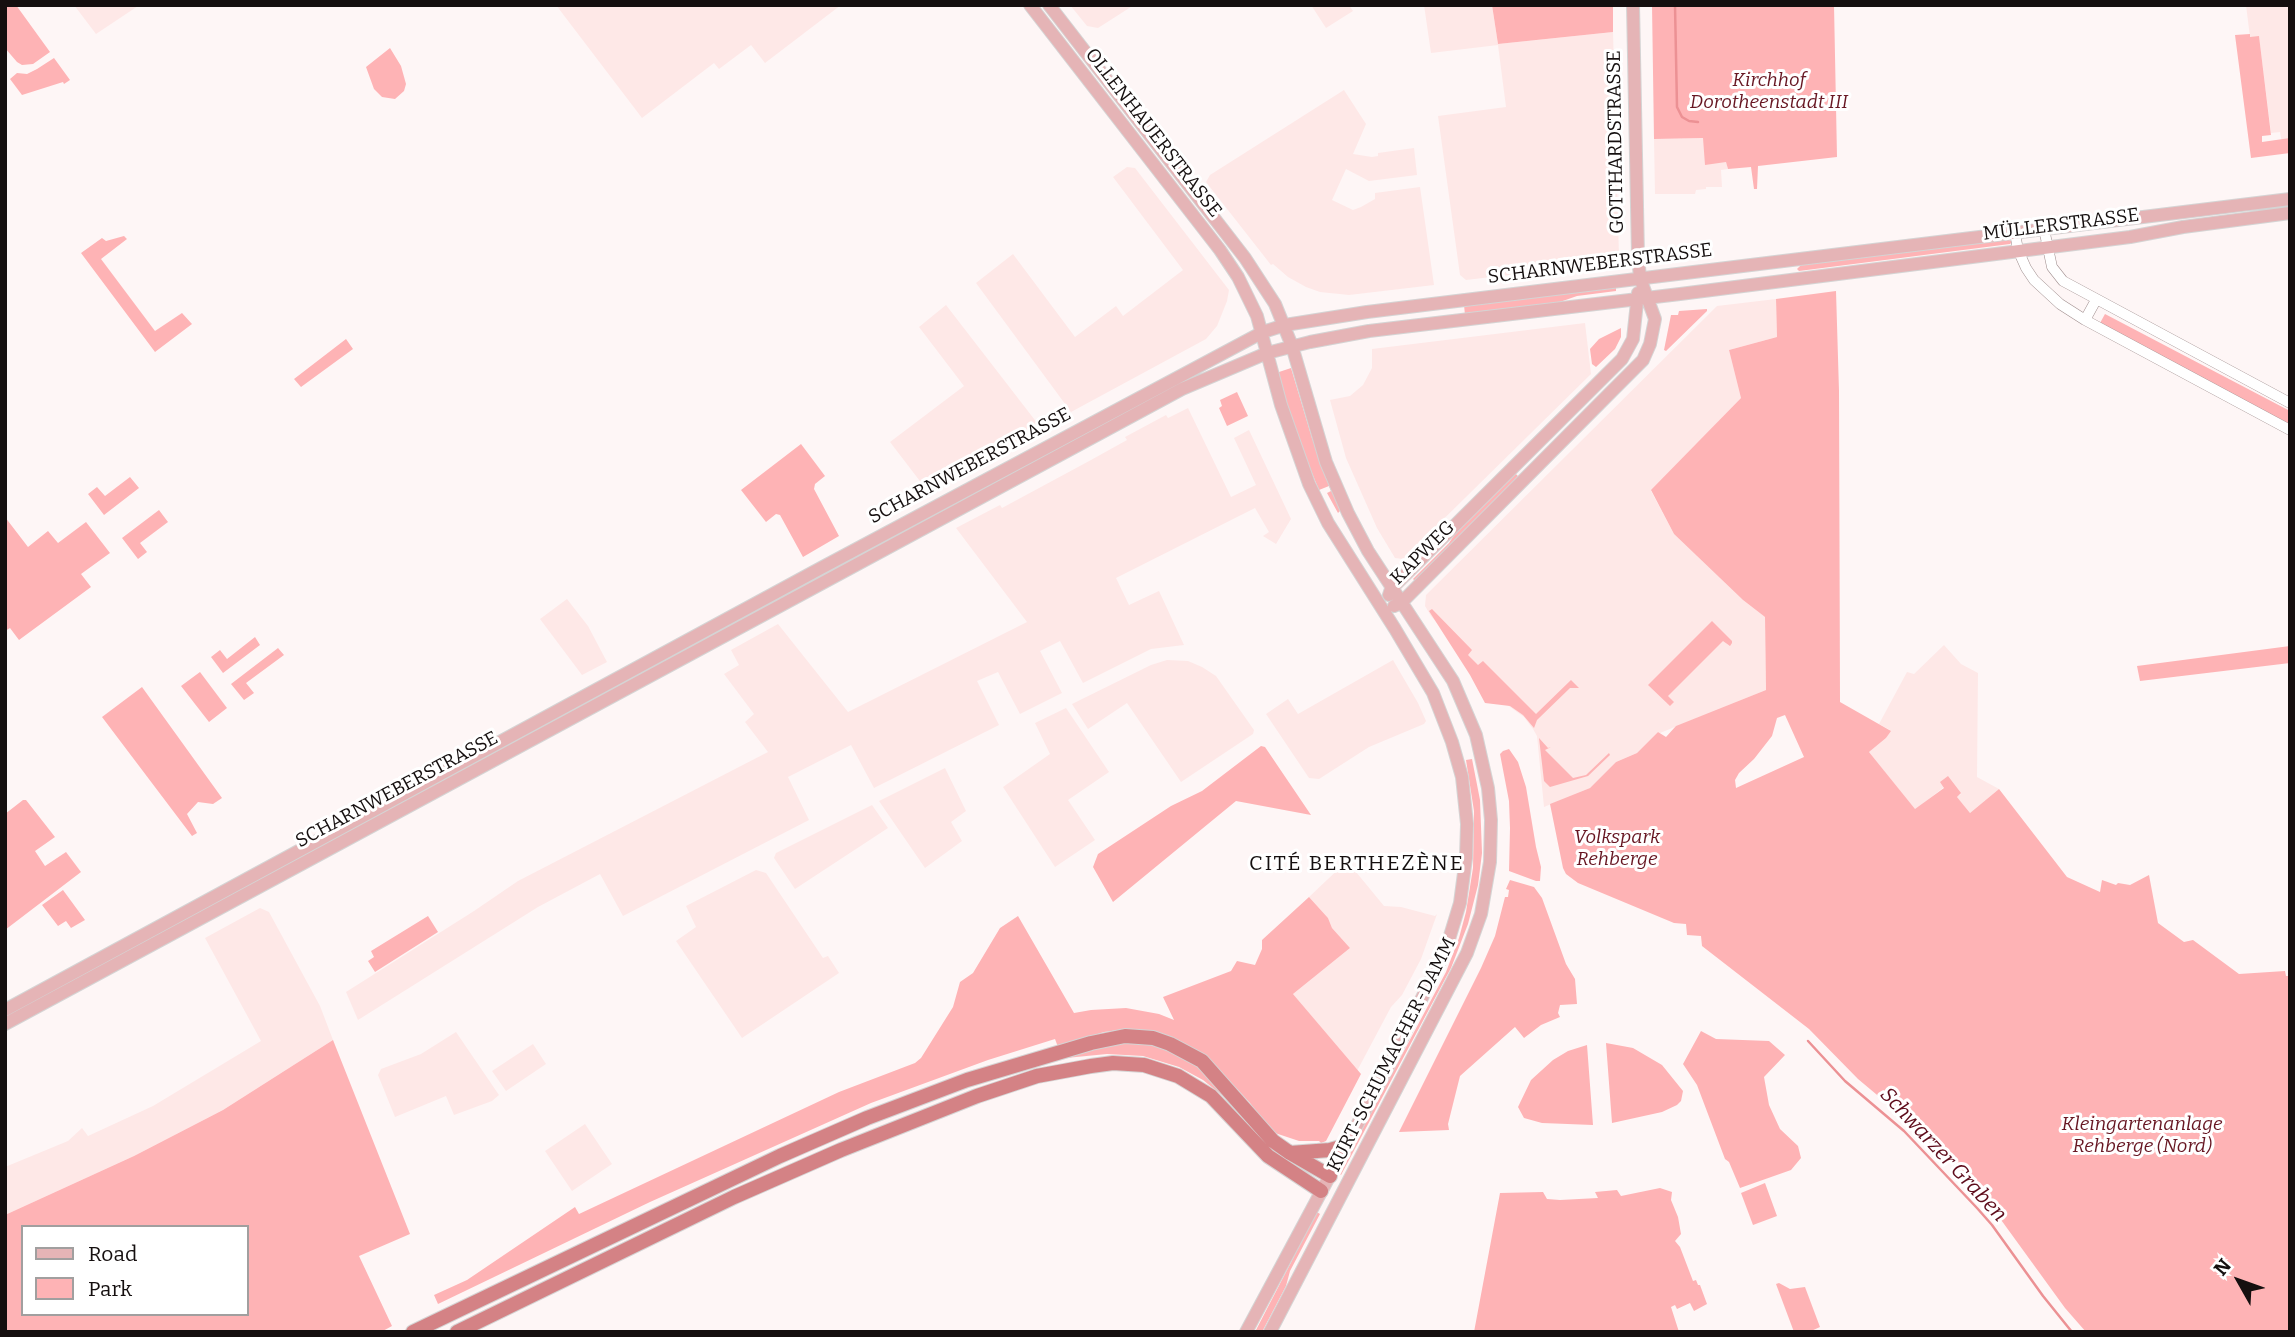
<!DOCTYPE html>
<meta charset="utf-8">
<style>
body{margin:0}
#map{position:relative;width:2295px;height:1337px;overflow:hidden;background:#fef6f6;font-family:Bitter,serif}
canvas{display:block}
.frame{position:absolute;inset:0;border:7px solid #150f0f;pointer-events:none}
.legend{position:absolute;left:21px;top:1225px;width:228px;height:91px;box-sizing:border-box;background:#fff;border:2px solid #a19f9f;margin:0;padding:9px 12px;list-style:none;font-size:21px;color:#150f0f}
.legend li{display:flex;align-items:center;gap:14px;height:35px}
.legend b{width:35px;border:2px solid #a19f9f}
.north{position:absolute;left:2204px;top:1246px;width:70px;height:70px;-webkit-text-stroke:5px #fff;paint-order:stroke;rotate:310deg;font-size:19px;font-weight:700;line-height:28px;text-align:center;color:#150f0f}
.north::after{content:'';display:block;margin:auto;width:24px;height:32px;background:#150f0f;clip-path:polygon(50% 0,100% 100%,50% 72%,0 100%)}
</style>
<div id="map">
<canvas width="2295" height="1337"></canvas>
<div class="frame"></div>
<ul class="legend">
<li><b style="height:9px;background:#e5b4b6"></b>Road</li>
<li><b style="height:19px;background:#feb3b5"></b>Park</li>
</ul>
<div class="north">N</div>
</div>
<script>
const context = document.querySelector('canvas').getContext('2d');
context.lineJoin = 'round';
function fill(path, color) {
  context.fillStyle = color;
  context.fill(path, 'evenodd');
}
function toPath(rows) {
  const path = new Path2D();
  for (const r of rows) {
    path.moveTo(r[0], r[1]);
    for (let i = 2; i < r.length; i += 2) path.lineTo(r[i], r[i + 1]);
  }
  return path;
}
function stroke(path, color, width, dash) {
  context.strokeStyle = color;
  context.lineWidth = width;
  context.lineCap = dash ? 'butt' : 'round';
  context.setLineDash(dash || []);
  context.stroke(path);
}
function drawText(font, color, halo, rows, align = 'center') {
  context.font = font + ' Bitter,serif';
  context.lineWidth = 6;
  context.setLineDash([]);
  context.textBaseline = 'middle';
  context.strokeStyle = halo;
  context.fillStyle = color;
  for (const [text, x, y, turn = 0] of rows) {
    context.save();
    context.translate(x, y);
    context.rotate((+turn || 0) * Math.PI / 180);
    context.textAlign = isNaN(turn) ? turn : align;
    if (halo) context.strokeText(text, 0, 0);
    context.fillText(text, 0, 0);
    context.restore();
  }
}
const built = toPath([
 [74,5,138,5,138,6,96,34],
 [556,5,841,5,765,63,751,45,719,69,714,63,642,118],
 [1070,5,1134,5,1098,28,1087,26],
 [1311,5,1349,5,1353,11,1326,28],
 [1424,5,1492,5,1498,44,1613,32,1619,257,1614,262,1584,266,1584,271,1560,274,1559,269,1466,280,1460,275,1438,116,1506,107,1498,45,1431,53],
 [2246,5,2290,5,2290,142,2282,143,2280,132,2271,133,2259,37,2250,37],
 [1344,90,1366,124,1353,154,1372,157,1378,156,1378,153,1414,148,1417,175,1369,181,1346,169,1332,200,1353,210,1361,207,1375,199,1375,193,1420,187,1434,285,1349,295,1320,292,1306,287,1288,277,1273,264,1271,265,1206,182,1210,175],
 [1704,138,1726,162,1728,169,1721,170,1722,187,1706,187,1706,189,1696,190,1695,194,1655,194,1654,139],
 [1127,167,1135,168,1229,290,1227,301,1217,326,1206,339,1071,412,976,283,1013,254,1075,337,1116,306,1123,316,1183,270,1113,177],
 [1776,299,1777,337,1729,350,1741,398,1651,491,1674,534,1743,600,1765,617,1766,690,1660,733,1658,732,1637,753,1616,762,1590,788,1544,807,1537,736,1533,729,1524,717,1506,704,1431,616,1425,606,1426,595,1717,306],
 [946,305,1041,428,926,489,890,442,964,386,919,327],
 [1585,323,1591,374,1403,559,1395,558,1377,528,1346,458,1330,400,1350,396,1363,385,1372,368,1372,349],
 [1188,408,1231,497,1256,485,1234,438,1249,430,1291,519,1276,544,1263,536,1269,532,1255,508,1116,578,1129,605,1159,591,1184,645,1151,649,1083,683,1060,641,1040,651,1062,693,1020,714,998,672,977,681,999,725,874,788,851,745,788,777,809,820,623,916,600,874,538,907,358,1020,346,992,474,911,518,881,768,752,745,722,754,714,724,674,739,665,731,650,778,624,848,712,1027,622,956,528,1000,505,1002,508,1091,460,1127,440,1125,437,1166,415,1168,418],
 [567,599,588,626,607,662,582,675,540,619],
 [1944,645,1961,664,1978,673,1977,777,1999,789,1970,813,1957,797,1961,794,1944,787,1915,810,1869,752,1886,738,1890,730,1879,724,1907,672,1914,674],
 [1167,660,1188,661,1202,667,1216,676,1254,730,1253,734,1181,782,1127,703,1088,729,1072,704,1151,665],
 [1393,660,1418,703,1426,721,1424,724,1369,747,1319,779,1309,778,1266,714,1288,699,1298,714],
 [1066,708,1109,772,1068,800,1095,840,1055,867,1003,787,1050,754,1035,723],
 [945,768,966,811,951,822,962,841,925,868,879,801],
 [872,805,888,828,795,889,774,858,776,853],
 [1347,861,1384,906,1401,907,1435,916,1437,914,1421,959,1402,995,1391,1007,1357,1071,1293,994,1350,948,1332,928,1328,918,1309,897],
 [756,870,766,873,823,958,828,956,839,973,742,1038,676,941,696,927,686,906],
 [260,908,269,912,320,1006,333,1040,223,1110,134,1156,5,1215,5,1167,68,1141,82,1128,88,1136,153,1106,261,1041,205,938],
 [456,1032,499,1095,492,1101,454,1115,446,1096,395,1117,378,1075,381,1069,421,1054],
 [533,1044,546,1064,506,1091,492,1071],
 [585,1124,612,1164,572,1191,545,1151]
]);
const green = toPath([
 [5,5,16,5,50,52,33,64,22,65,17,62,5,48],
 [1492,5,1613,5,1613,32,1498,44],
 [1652,5,1834,5,1837,157,1758,166,1757,189,1754,189,1751,167,1728,169,1726,162,1705,165,1703,138,1654,139],
 [2250,34,2250,37,2259,36,2271,135,2262,136,2262,142,2290,138,2290,153,2251,158,2235,35],
 [390,48,401,66,406,84,404,91,395,99,382,97,374,89,366,67],
 [54,58,70,80,64,84,63,82,22,95,10,79,17,73,27,74,37,69],
 [124,236,127,239,101,259,155,331,182,313,192,324,155,352,81,253,102,238,106,241],
 [2008,239,2012,242,2010,244,1799,271,1797,269,1801,265],
 [1616,286,1616,291,1577,296,1557,303,1465,315,1464,305],
 [1836,291,1839,391,1840,702,1891,731,1886,738,1869,752,1915,809,1944,788,1940,782,1948,776,1961,793,1957,797,1970,813,1999,789,2067,877,2100,892,2102,880,2116,885,2118,883,2130,885,2149,875,2158,923,2184,942,2193,940,2239,974,2285,971,2286,976,2290,976,2290,1332,2086,1332,2065,1308,1983,1195,1907,1120,1858,1079,1809,1029,1702,946,1701,936,1687,935,1686,924,1674,923,1578,883,1566,874,1563,868,1550,804,1590,788,1616,762,1637,753,1658,732,1666,737,1676,726,1766,690,1765,617,1743,600,1674,534,1651,490,1741,398,1729,350,1777,337,1776,299],
 [1785,715,1804,757,1736,788,1735,780,1739,773,1754,759,1772,736,1777,718],
 [1707,309,1707,311,1666,351,1664,350,1671,315,1678,315,1679,311],
 [2105,314,2290,411,2290,425,2100,323],
 [1621,328,1621,337,1615,349,1596,367,1592,364,1590,349,1599,339],
 [346,339,353,349,301,387,294,379],
 [1291,368,1312,438,1340,511,1338,513,1327,493,1331,491,1329,486,1319,490,1301,447,1276,373],
 [1237,392,1248,416,1227,426,1219,408,1222,406,1220,400],
 [801,444,825,476,815,484,814,489,839,536,803,557,780,515,776,514,766,522,741,490],
 [1514,472,1519,477,1416,582,1413,579,1449,543,1462,523],
 [130,477,139,488,104,515,88,494,97,487,105,496],
 [159,510,168,522,140,543,147,552,138,559,122,538],
 [5,517,28,547,48,531,58,543,86,522,110,553,81,574,91,587,19,640,10,628,5,631],
 [1432,609,1472,650,1468,655,1478,665,1483,661,1536,714,1571,680,1579,688,1570,688,1537,720,1534,728,1523,715,1510,706,1485,703,1470,675,1429,611],
 [1712,621,1732,641,1732,643,1730,646,1723,641,1668,696,1674,702,1670,706,1648,685],
 [255,637,260,645,223,673,211,657,220,650,227,659],
 [2290,646,2290,663,2140,681,2137,666],
 [278,648,284,655,246,683,254,693,244,700,231,684],
 [200,672,227,708,209,722,181,686],
 [142,687,222,798,213,804,198,802,187,814,197,833,192,836,102,717],
 [1539,738,1548,748,1551,747,1545,750,1573,778,1586,775,1609,753,1610,755,1588,776,1550,787,1544,781],
 [1261,746,1265,747,1311,815,1236,801,1113,902,1093,867,1098,854,1171,806,1202,791],
 [1509,749,1518,762,1526,787,1536,847,1541,867,1540,881,1536,881,1509,871,1510,828,1509,801,1500,754,1503,751],
 [1472,759,1480,800,1482,853,1478,885,1468,924,1451,968,1341,1175,1339,1173,1446,972,1459,938,1466,912,1473,868,1474,811,1466,760],
 [23,800,26,800,55,837,35,851,45,866,66,852,81,872,5,930,5,814],
 [1510,880,1534,887,1542,898,1566,964,1575,979,1577,1004,1560,1005,1558,1013,1560,1017,1541,1025,1524,1038,1515,1027,1460,1076,1448,1124,1449,1130,1399,1132,1481,968,1495,936,1505,897,1508,897,1509,890,1506,889],
 [63,890,85,920,71,928,66,921,58,926,42,905],
 [1309,897,1328,918,1332,928,1350,948,1293,994,1361,1074,1326,1141,1321,1143,1319,1141,1299,1141,1272,1132,1264,1124,1250,1103,1205,1055,1176,1039,1157,1032,1119,1030,1104,1032,1058,1047,1055,1039,988,1060,871,1103,650,1202,438,1304,434,1295,467,1280,575,1207,579,1214,839,1092,915,1063,921,1058,953,1007,960,982,973,973,1000,928,1018,916,1074,1013,1091,1010,1126,1008,1159,1014,1174,1020,1163,997,1231,971,1237,961,1255,965,1262,949,1262,940],
 [428,916,438,932,375,972,368,961,374,957,371,951],
 [1701,1031,1716,1039,1769,1041,1785,1055,1764,1077,1769,1105,1780,1129,1798,1146,1801,1158,1791,1170,1740,1188,1729,1162,1725,1159,1697,1085,1683,1064],
 [333,1040,410,1234,359,1256,392,1326,381,1332,5,1332,5,1215,134,1156,223,1110],
 [23,1227,247,1227,247,1314,23,1314],
 [1132,1042,1158,1046,1199,1066,1226,1095,1224,1097,1203,1080,1179,1067,1143,1056,1107,1054,1066,1058,1065,1056,1102,1045],
 [1606,1043,1633,1048,1662,1065,1683,1091,1681,1101,1677,1105,1662,1112,1612,1123],
 [1587,1045,1593,1125,1542,1123,1524,1118,1518,1107,1531,1080,1553,1060,1568,1051],
 [1765,1183,1777,1216,1753,1225,1741,1193],
 [1660,1188,1672,1192,1671,1200,1678,1217,1681,1234,1675,1241,1680,1247,1693,1281,1696,1280,1698,1285,1700,1285,1707,1304,1694,1311,1690,1303,1677,1309,1675,1305,1671,1307,1679,1332,1474,1332,1500,1193,1543,1192,1547,1199,1560,1200,1598,1198,1595,1192,1617,1190,1621,1196],
 [1317,1212,1320,1214,1290,1271,1286,1286,1262,1332,1255,1332],
 [1779,1283,1790,1289,1805,1287,1820,1327,1809,1332,1794,1332,1776,1284]
]);
const stream = toPath([
 [1675,5,1677,107,1682,117,1689,121,1698,122],
 [1808,1041,1845,1081,1904,1131,1977,1208,1992,1225,2043,1296,2072,1332]
]);
const minor = toPath([
 [2044,229,2052,267,2063,281,2290,403],
 [2015,233,2018,250,2026,268,2034,280,2060,304,2085,320,2290,430],
 [2085,320,2096,300]
]);
const major = toPath([
 [1030,5,1220,250,1238,277,1257,316,1281,405,1309,484,1328,523,1395,629,1433,693,1452,742,1462,777,1467,824,1466,858,1460,903,1446,949,1387,1069,1246,1332],
 [1049,5,1245,258,1275,304,1292,346,1326,462,1348,513,1368,551,1453,681,1476,735,1488,788,1491,820,1490,862,1481,914,1467,953,1270,1332],
 [1389,595,1391,589,1622,359,1633,339,1638,293],
 [1394,606,1401,603,1613,390,1643,360,1650,344,1655,319,1640,278,1638,256,1633,5],
 [5,1010,821,568,1263,332,1285,325,1367,312,2290,199],
 [5,1024,1182,389,1267,353,1310,342,1369,331,1680,294,2130,237,2183,227,2290,213]
]);
const highway = toPath([
 [1290,1153,1330,1150,1347,1145],
 [413,1332,780,1156,867,1118,967,1080,1091,1043,1125,1036,1153,1038,1170,1044,1202,1061,1273,1141,1290,1153,1330,1176],
 [457,1332,734,1197,841,1150,977,1096,1037,1076,1091,1066,1113,1063,1144,1065,1178,1076,1211,1096,1268,1156,1321,1191]
]);
const parkNames = [
 ["Kirchhof",1769,81],
 ["Dorotheenstadt III",1769,103],
 ["Volkspark",1617,838],
 ["Rehberge",1617,860],
 ["Kleingartenanlage",2142,1125],
 ["Rehberge (Nord)",2142,1147]
];
const streetNames = [
 ["OLLENHAUERSTRASSE",1153,133,52],
 ["GOTTHARDSTRASSE",1616,142,-91],
 ["MÜLLERSTRASSE",2061,225,-7],
 ["SCHARNWEBERSTRASSE",1600,264,-7],
 ["SCHARNWEBERSTRASSE",970,466,-28],
 ["KAPWEG",1423,553,-45],
 ["SCHARNWEBERSTRASSE",397,790,-28],
 ["KURT-SCHUMACHER-DAMM",1392,1055,-63]
];
const neighbourhoodNames = [
 ["CITÉ BERTHEZÈNE",1357,864]
];
const waterNames = [
 ["Schwarzer Graben",1943,1155,47]
];
fill(built, '#fee8e7');
fill(green, '#feb3b5');
stroke(stream, '#ec9194', 2.5);
stroke(minor, '#9f8d8d', 11);
stroke(major, '#d5d4d4', 14);
stroke(highway, '#d5d4d4', 16);
stroke(minor, '#fff', 10);
stroke(major, '#e5b4b6', 12);
stroke(highway, '#d48285', 14);
drawText('italic 19px', '#671622', '#fff', parkNames);
drawText('19px', '#150f0f', '#fff', streetNames);
context.letterSpacing = '2px';
drawText('21px', '#150f0f', '#fff', neighbourhoodNames);
context.letterSpacing = '0px';
drawText('italic 21px', '#5e0c1b', '#fff', waterNames);
</script>
